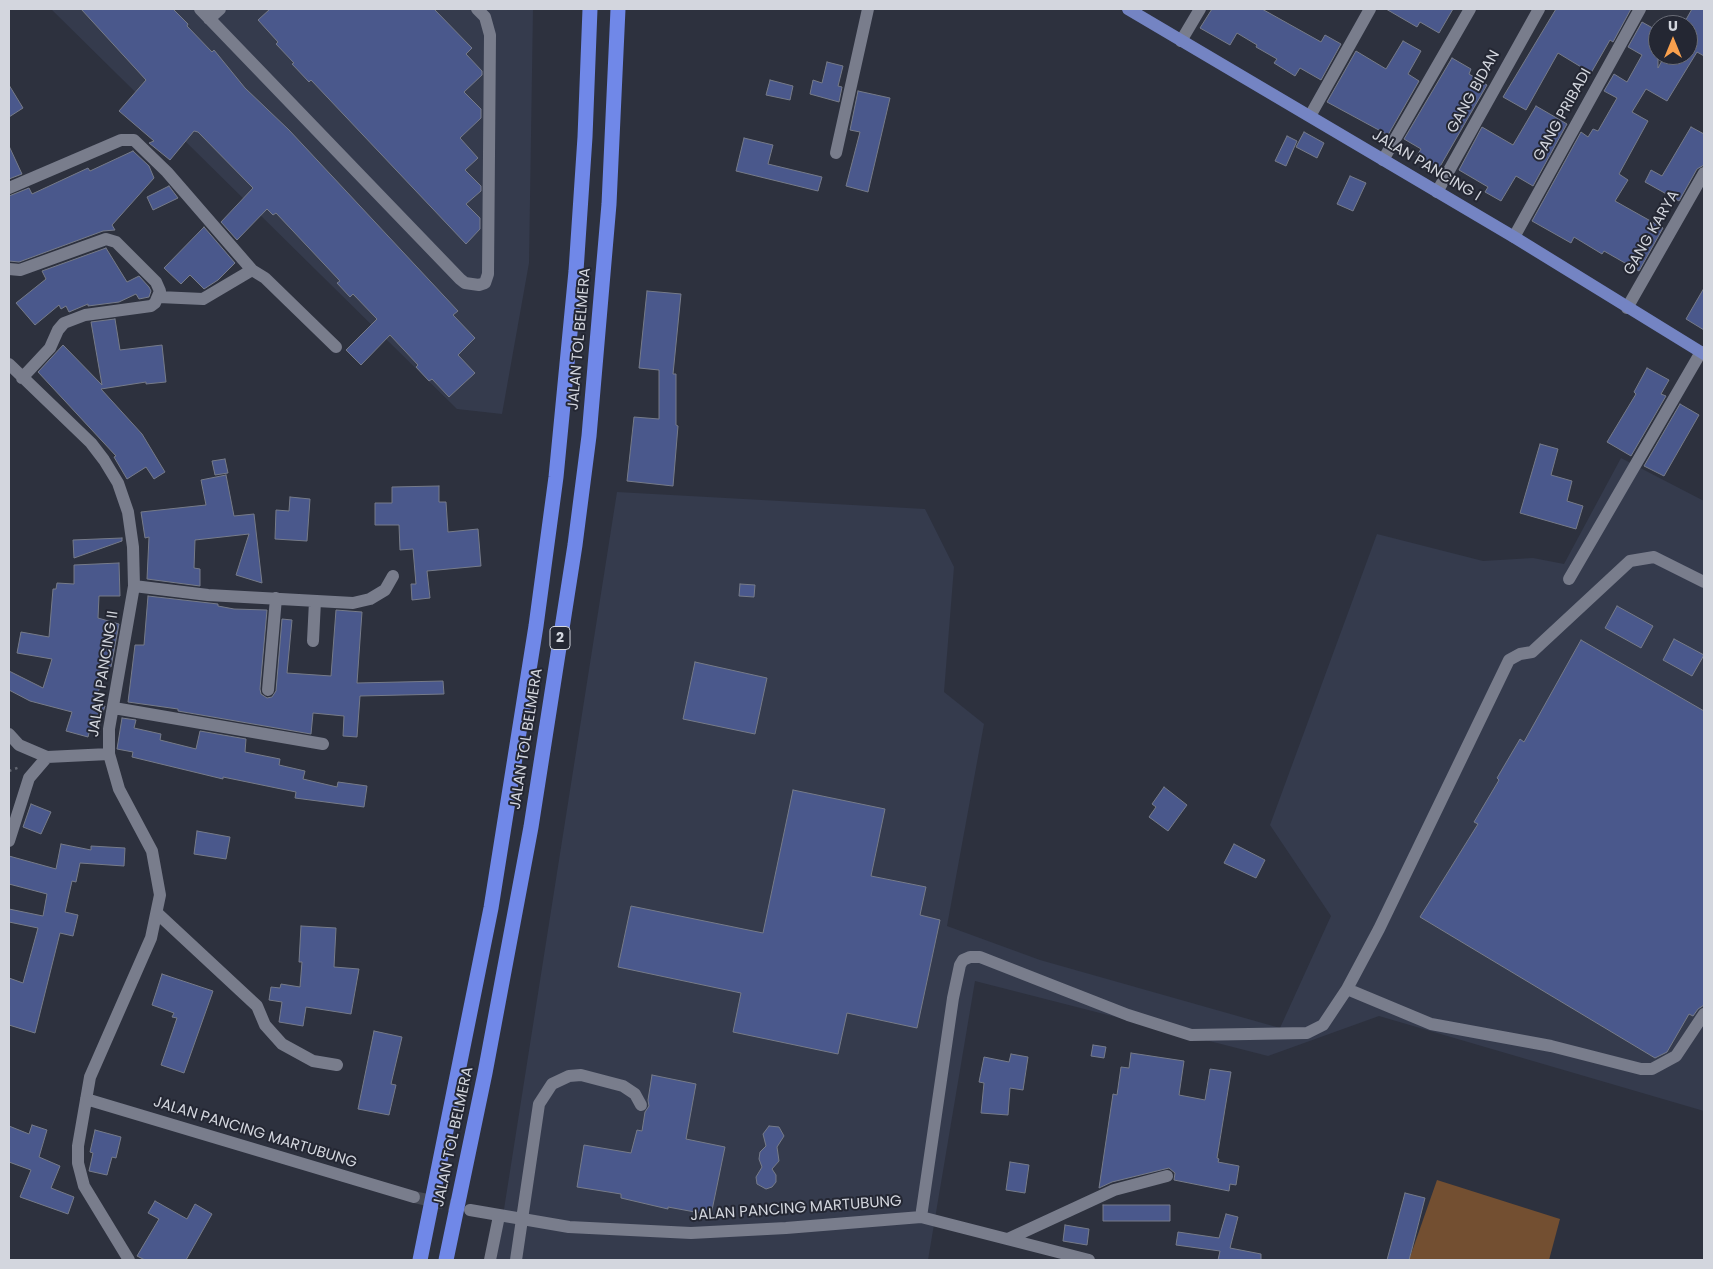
<!DOCTYPE html>
<style>
body{margin:0}
#map{position:relative;width:1713px;height:1269px;overflow:hidden;background:#2d313e;font-family:Poppins,sans-serif}
canvas{display:block}
.frame{position:absolute;inset:0;border:10px solid #d3d6de;pointer-events:none}
.north{position:absolute;left:1648px;top:15px;width:50px;height:50px;box-sizing:border-box;background:#242733;border:1px solid #6a6d77;border-radius:50%;rotate:0deg;font-size:14px;font-weight:700;line-height:20px;text-align:center;color:#d3d6de}
.north::after{content:'';display:block;margin:auto;width:18px;height:22px;background:#f9a04d;clip-path:polygon(50% 0,100% 100%,50% 72%,0 100%)}
</style>
<div id="map">
<canvas width="1713" height="1269"></canvas>
<div class="frame"></div>
<div class="north">U</div>
</div>
<script>
const context = document.querySelector('canvas').getContext('2d');
context.lineJoin = 'round';
function fill(path, color) {
  context.fillStyle = color;
  context.fill(path, 'evenodd');
}
function toPath(rows) {
  const path = new Path2D();
  for (const r of rows) {
    path.moveTo(r[0], r[1]);
    for (let i = 2; i < r.length; i += 2) path.lineTo(r[i], r[i + 1]);
  }
  return path;
}
function stroke(path, color, width, dash) {
  context.strokeStyle = color;
  context.lineWidth = width;
  context.lineCap = dash ? 'butt' : 'round';
  context.setLineDash(dash || []);
  context.stroke(path);
}
function drawText(font, color, halo, rows, align = 'center') {
  context.font = font + ' Poppins,sans-serif';
  context.lineWidth = 4;
  context.setLineDash([]);
  context.textBaseline = 'middle';
  context.strokeStyle = halo;
  context.fillStyle = color;
  for (const [text, x, y, turn = 0] of rows) {
    context.save();
    context.translate(x, y);
    context.rotate((+turn || 0) * Math.PI / 180);
    context.textAlign = isNaN(turn) ? turn : align;
    if (halo) context.strokeText(text, 0, 0);
    context.fillText(text, 0, 0);
    context.restore();
  }
}
const built = toPath([
 [51,9,533,9,529,263,502,414,457,409],
 [1621,458,1704,501,1704,1111,1379,1016,1268,1056,975,981,928,1260,496,1260,617,492,925,509,954,567,944,692,984,724,947,926,1040,960,1280,1028,1331,916,1270,825,1377,534,1483,561,1533,558,1564,564]
]);
const green = toPath([
 [1437,1180,1560,1219,1549,1260,1409,1260]
]);
const building = toPath([
 [81,9,173,9,188,24,187,26,212,52,214,50,245,88,289,130,458,311,453,315,475,338,458,355,475,373,449,397,432,379,429,381,416,367,418,365,390,335,361,365,346,350,377,319,353,294,350,297,337,283,340,281,276,213,273,215,267,209,237,240,221,222,253,188,198,132,194,131,170,160,149,143,154,141,119,111,146,80,81,9],
 [270,9,434,9,472,48,466,54,482,71,482,75,464,92,481,109,481,118,460,138,478,158,465,170,481,186,481,191,466,204,480,218,480,229,466,244,311,80,309,82,292,64,294,63,276,44,278,42,258,20,270,9],
 [1212,9,1262,9,1321,42,1325,35,1341,44,1321,80,1300,68,1295,76,1274,63,1277,59,1256,47,1257,45,1237,33,1230,45,1200,28,1212,9],
 [1386,9,1453,9,1439,33,1420,22,1417,27,1386,9],
 [1556,9,1631,9,1613,42,1610,40,1591,73,1558,53,1526,110,1503,97,1556,9],
 [1692,9,1704,9,1704,56,1697,52,1667,101,1646,89,1632,112,1648,121,1619,174,1628,180,1615,201,1663,228,1639,271,1604,251,1602,254,1574,237,1571,243,1532,221,1581,132,1588,137,1593,129,1598,131,1617,98,1604,91,1614,74,1627,82,1642,55,1628,47,1642,22,1658,31,1658,68,1665,55,1688,55,1688,25,1683,25,1692,9],
 [1403,41,1421,51,1408,74,1419,81,1388,135,1327,102,1356,51,1386,69,1403,41],
 [1452,58,1471,69,1469,74,1487,85,1438,170,1416,157,1421,149,1404,139,1452,58],
 [827,62,843,66,838,86,842,87,839,102,810,94,813,80,822,83,827,62],
 [770,80,793,86,790,100,766,95,770,80],
 [9,85,23,108,9,117,9,85],
 [858,91,890,98,868,192,846,186,860,132,850,130,858,91],
 [1536,106,1567,124,1533,186,1516,176,1501,201,1485,192,1488,187,1459,170,1482,127,1513,145,1536,106],
 [1691,127,1704,134,1704,165,1697,169,1679,201,1645,182,1651,170,1662,176,1691,127],
 [1304,132,1324,143,1317,158,1296,147,1304,132],
 [1287,136,1297,141,1286,166,1275,161,1287,136],
 [744,138,773,145,768,164,822,177,818,191,736,171,744,138],
 [9,146,22,174,9,179,9,146],
 [133,151,149,166,154,178,112,225,115,230,103,231,19,262,9,261,9,196,29,188,32,194,88,168,90,171,133,151],
 [1350,176,1366,183,1353,211,1337,204,1350,176],
 [169,186,178,198,153,210,147,197,169,186],
 [204,227,235,263,218,280,204,289,190,275,181,284,164,268,204,227],
 [106,248,127,282,139,276,149,287,151,291,149,297,139,299,136,294,119,302,88,306,88,304,69,312,66,306,61,309,59,305,35,325,16,303,46,279,42,271,106,248],
 [1704,288,1704,330,1686,319,1704,288],
 [647,291,681,294,673,374,676,374,676,425,678,426,673,486,627,481,634,417,659,419,659,370,639,368,647,291],
 [115,319,120,350,162,345,166,382,146,384,146,382,101,389,142,434,165,472,154,479,146,467,127,479,114,457,116,456,38,372,63,345,102,385,91,322,115,319],
 [1647,368,1669,380,1661,394,1666,396,1631,456,1607,442,1636,394,1634,392,1647,368],
 [1680,404,1699,415,1664,476,1644,466,1680,404],
 [1540,444,1558,449,1551,475,1572,481,1567,501,1583,506,1576,529,1520,513,1540,444],
 [225,459,228,473,215,475,212,461,225,459],
 [226,475,234,516,254,514,262,583,236,575,249,534,195,540,194,568,200,569,200,586,147,579,149,537,145,538,141,512,206,505,201,480,226,475],
 [439,486,439,502,446,502,448,532,478,529,481,566,427,571,430,598,412,600,411,584,416,584,413,549,400,550,399,525,375,525,375,503,392,503,392,487,439,486],
 [290,497,310,499,307,541,275,539,276,510,289,511,290,497],
 [122,538,122,541,74,558,73,540,122,538],
 [119,563,120,596,99,596,98,618,119,624,111,667,106,666,95,703,105,706,97,731,90,729,88,737,66,731,72,712,30,701,9,690,9,671,43,688,52,659,17,653,21,632,49,637,53,589,56,589,57,583,74,584,74,565,119,563],
 [740,584,755,585,754,597,739,596,740,584],
 [148,596,218,604,218,606,234,609,267,610,260,689,261,694,267,698,272,697,276,691,282,619,292,620,287,673,331,676,336,610,362,612,357,683,443,681,444,694,360,696,357,737,343,736,344,716,313,713,311,734,178,711,178,709,128,702,135,645,144,645,148,596],
 [1617,606,1653,626,1641,648,1605,628,1617,606],
 [1674,639,1704,655,1692,676,1663,660,1674,639],
 [1581,640,1704,711,1704,1005,1698,1009,1693,1016,1689,1014,1667,1052,1655,1058,1420,917,1478,824,1474,822,1499,780,1497,778,1520,739,1524,742,1581,640],
 [695,662,767,678,755,734,683,719,695,662],
 [122,718,136,720,134,728,161,734,160,740,196,749,200,731,246,739,245,752,280,759,279,765,305,771,303,779,337,787,338,782,367,786,364,807,295,798,296,792,223,777,223,779,132,757,133,752,117,749,122,718],
 [1164,787,1187,805,1168,831,1149,817,1156,807,1152,804,1164,787],
 [793,790,885,809,871,876,926,887,920,915,940,920,917,1028,847,1013,838,1054,733,1032,741,993,618,967,631,906,763,933,793,790],
 [31,804,51,812,41,834,23,827,31,804],
 [197,831,230,837,226,859,194,854,197,831],
 [61,844,91,850,91,846,125,848,124,866,80,863,76,882,72,881,65,912,78,915,73,936,60,933,35,1033,9,1025,9,978,23,983,38,928,9,922,9,909,43,916,47,894,9,884,9,856,56,869,61,844],
 [1234,844,1265,860,1256,878,1224,863,1234,844],
 [301,926,336,928,334,967,359,969,351,1014,306,1007,303,1026,279,1022,282,1002,269,1000,271,987,280,988,281,984,300,987,302,962,299,962,301,926],
 [162,974,213,991,184,1073,161,1065,177,1018,172,1017,174,1013,152,1005,162,974],
 [374,1031,402,1037,391,1084,396,1085,389,1115,358,1109,374,1031],
 [1093,1045,1106,1047,1104,1058,1091,1056,1093,1045],
 [1131,1053,1184,1061,1179,1095,1205,1100,1210,1069,1231,1072,1217,1158,1219,1159,1218,1162,1239,1166,1236,1185,1230,1184,1229,1191,1174,1180,1175,1173,1169,1168,1112,1182,1099,1188,1113,1094,1117,1095,1121,1067,1129,1068,1131,1053],
 [1011,1054,1028,1057,1023,1090,1010,1088,1008,1115,981,1113,984,1083,979,1082,984,1057,1009,1062,1011,1054],
 [652,1075,696,1084,686,1139,725,1147,711,1215,668,1207,668,1209,621,1198,621,1194,577,1187,584,1145,631,1153,637,1130,642,1131,645,1112,649,1106,648,1100,652,1075],
 [32,1125,47,1130,39,1157,60,1166,51,1188,74,1197,68,1214,20,1197,31,1170,9,1162,9,1126,29,1134,32,1125],
 [769,1126,779,1127,784,1136,777,1147,779,1161,772,1169,776,1175,776,1182,772,1187,766,1189,757,1184,756,1177,762,1167,759,1159,760,1152,766,1146,763,1134,769,1126],
 [95,1130,121,1137,116,1158,112,1157,107,1175,89,1171,93,1153,90,1152,95,1130],
 [1010,1162,1029,1165,1025,1193,1006,1190,1010,1162],
 [1405,1193,1425,1198,1412,1249,1409,1260,1387,1260,1405,1193],
 [155,1201,187,1219,195,1204,212,1214,186,1260,145,1260,137,1256,159,1219,148,1213,155,1201],
 [1103,1205,1170,1205,1170,1221,1103,1221,1103,1205],
 [1226,1214,1238,1217,1230,1248,1261,1254,1261,1260,1218,1260,1220,1251,1176,1245,1178,1232,1219,1238,1226,1214],
 [1065,1225,1089,1229,1087,1245,1063,1241,1065,1225]
]);
const minorTunnel = toPath([
 [414,1197,465,1208]
]);
const path = toPath([
 [9,771,20,767]
]);
const minor = toPath([
 [200,9,460,279,465,283,479,285,485,283,488,274,490,35,485,17,477,9],
 [209,19,220,9],
 [1181,41,1200,9],
 [1310,116,1370,9],
 [836,153,868,9],
 [1383,160,1470,9],
 [9,188,121,140,134,140,167,172,252,270],
 [1437,192,1539,9],
 [1514,237,1640,9],
 [9,269,20,270,106,239,116,242,156,282,160,291,155,303,151,306,85,315,64,323,58,330,50,348,22,378],
 [159,297,203,299,252,270,265,278,336,347],
 [1627,308,1704,173],
 [9,364,91,443,104,460,118,483,128,512,133,547,134,586,109,729,109,754,119,789,152,851,160,895,151,938,90,1077,78,1146,78,1163,84,1186,129,1260],
 [1569,579,1701,352],
 [134,586,208,595,353,603,370,599,385,590,393,576],
 [313,641,315,601],
 [268,690,276,598],
 [114,708,323,744],
 [9,734,19,745,47,757,109,754],
 [9,841,29,778,47,757],
 [157,913,257,1006,265,1025,282,1044,313,1061,337,1065],
 [1347,989,1379,929,1509,660,1520,654,1532,652,1630,561,1654,557,1704,582],
 [86,1099,414,1197],
 [470,1210,569,1227,691,1233,786,1228,921,1217,1089,1260],
 [921,1217,953,998,960,965,963,960,970,957,980,957,1128,1015,1191,1035,1307,1033,1323,1025,1347,989,1431,1024,1551,1046,1641,1069,1652,1069,1676,1056,1704,1014],
 [1008,1239,1114,1190,1167,1176],
 [490,1260,499,1216],
 [516,1260,539,1104,552,1084,569,1076,581,1075,623,1086,635,1094,641,1105]
]);
const major = toPath([
 [1128,9,1514,237,1704,354]
]);
const highway = toPath([
 [420,1260,491,908,536,626,556,477,576,271,585,137,590,9],
 [446,1260,485,1073,531,827,575,545,589,436,609,204,618,9]
]);
const shields = [
 [560,638,20]
];
const shieldNames = [
 ["2",560,638]
];
const streetNames = [
 ["GANG BIDAN",1474,92,-61],
 ["GANG PRIBADI",1563,115,-61],
 ["JALAN PANCING I",1426,166,31],
 ["GANG KARYA",1652,233,-60],
 ["JALAN TOL BELMERA",580,339,-85],
 ["JALAN PANCING II",104,674,-81],
 ["JALAN TOL BELMERA",527,739,-81],
 ["JALAN PANCING MARTUBUNG",255,1133,17],
 ["JALAN TOL BELMERA",454,1137,-78],
 ["JALAN PANCING MARTUBUNG",796,1209,-4]
];
fill(built, '#353b4d');
fill(green, '#734f31');
fill(building, '#4a588c');
stroke(building, '#767b89', 1);
stroke(minorTunnel, '#464a56', 12, [12, 6]);
stroke(path, '#626671', 2.5, [2.5, 4]);
stroke(minor, '#797d8c', 12);
stroke(major, '#7484c3', 12);
stroke(highway, '#7088e8', 15);
for (const [x, y, w] of shields) {
  const box = new Path2D();
  box.roundRect(x - w / 2, y - 11.5, w, 23, 4);
  context.fillStyle = '#242733';
  context.fill(box);
  stroke(box, '#d3d6de', 1);
}
drawText('bold 14px', '#d3d6de', null, shieldNames);
drawText('15px', '#d3d6de', '#242733', streetNames);
</script>
